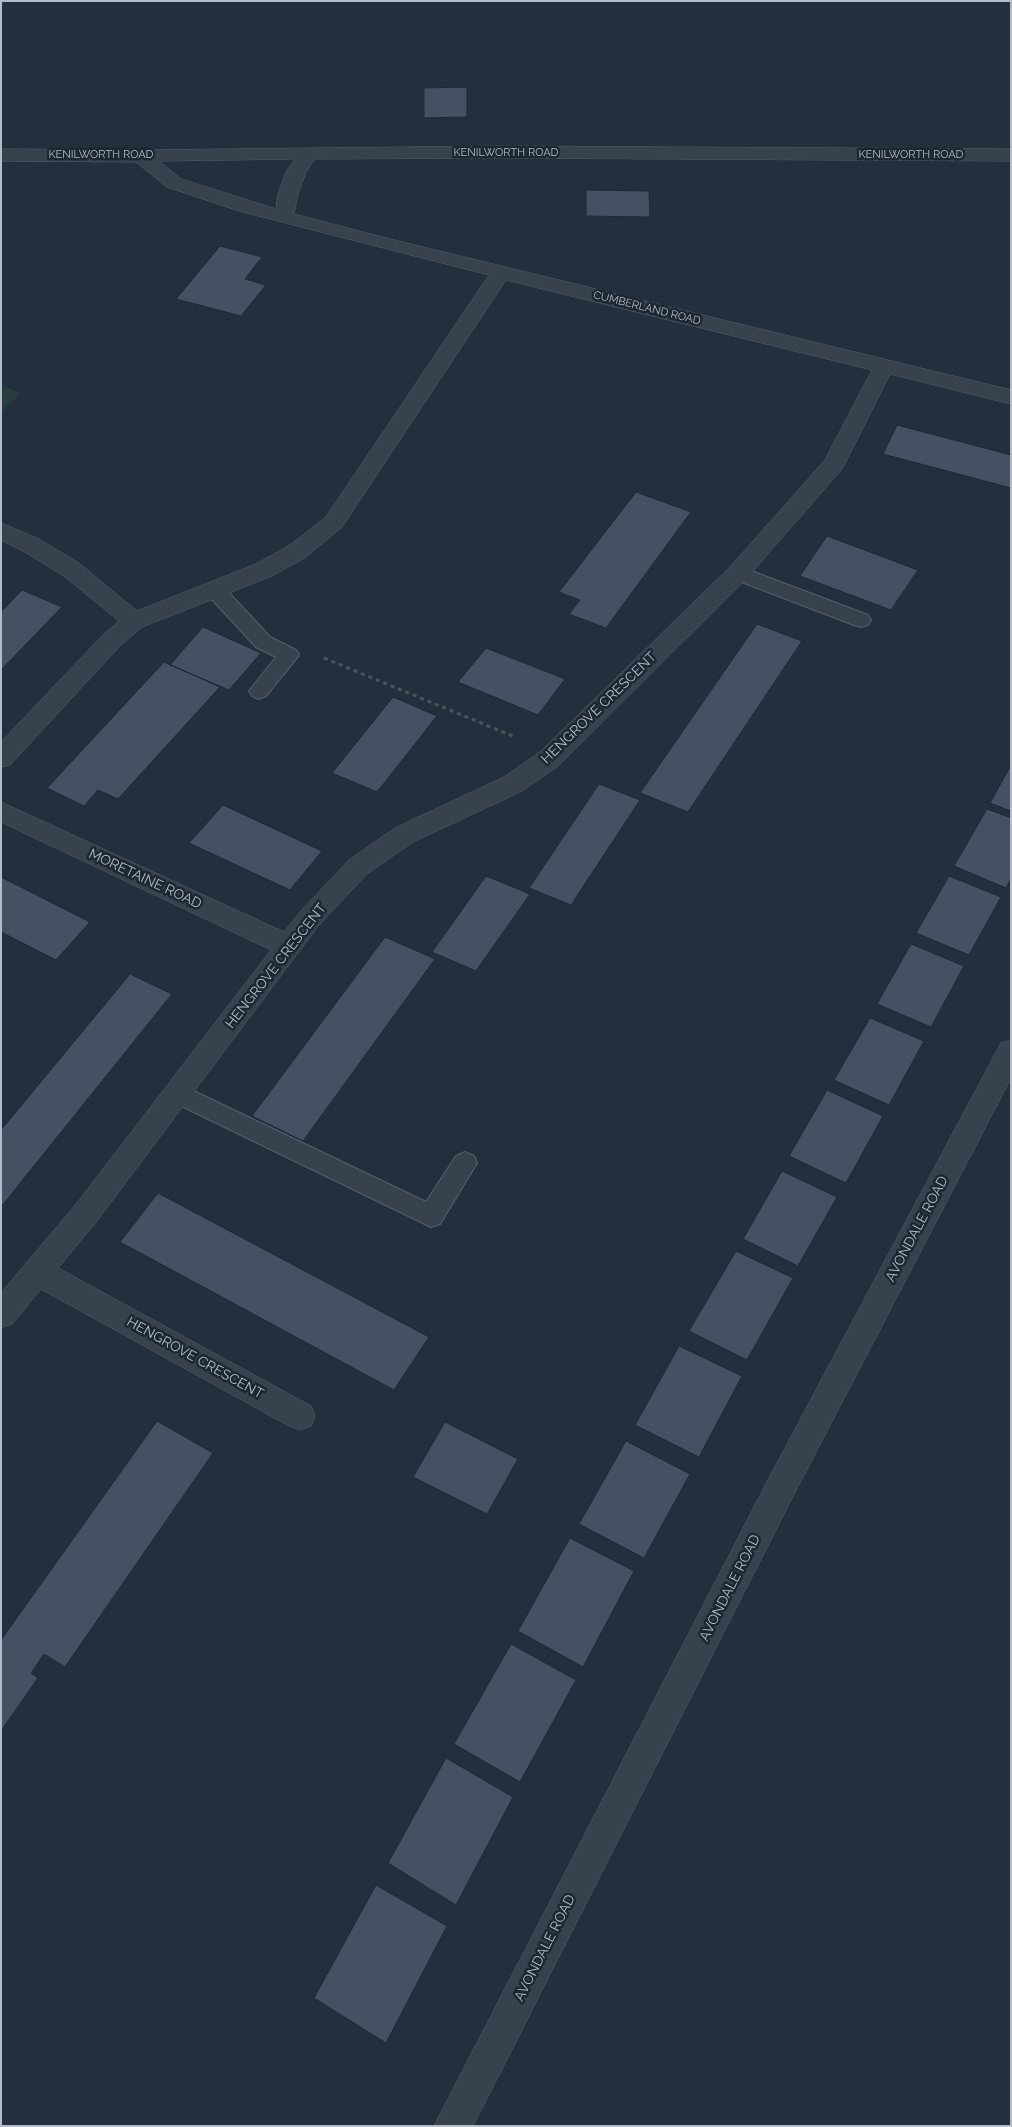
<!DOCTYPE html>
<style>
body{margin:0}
#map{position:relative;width:1012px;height:2127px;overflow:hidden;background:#242f3e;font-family:Raleway,sans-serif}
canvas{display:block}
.frame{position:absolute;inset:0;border:2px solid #b4bcc9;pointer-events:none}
</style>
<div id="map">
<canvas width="1012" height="2127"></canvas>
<div class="frame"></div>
</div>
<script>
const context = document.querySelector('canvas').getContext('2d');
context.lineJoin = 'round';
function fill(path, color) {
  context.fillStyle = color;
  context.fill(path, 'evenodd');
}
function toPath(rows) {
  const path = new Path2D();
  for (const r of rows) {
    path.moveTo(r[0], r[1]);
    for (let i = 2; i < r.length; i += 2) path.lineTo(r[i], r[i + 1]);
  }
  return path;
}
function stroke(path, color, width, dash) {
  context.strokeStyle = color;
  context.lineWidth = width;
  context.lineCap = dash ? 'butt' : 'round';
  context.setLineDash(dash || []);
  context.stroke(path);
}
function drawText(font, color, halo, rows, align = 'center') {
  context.font = font + ' Raleway,sans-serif';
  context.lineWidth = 5;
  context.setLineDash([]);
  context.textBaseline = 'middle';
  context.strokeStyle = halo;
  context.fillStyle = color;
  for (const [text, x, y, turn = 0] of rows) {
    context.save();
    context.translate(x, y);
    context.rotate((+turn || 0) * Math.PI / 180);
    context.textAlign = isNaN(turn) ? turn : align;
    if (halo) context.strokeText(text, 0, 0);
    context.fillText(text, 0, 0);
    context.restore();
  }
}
const green = toPath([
 [1,385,21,393,1,412]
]);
const building = toPath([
 [467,87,467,117,424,118,424,88,467,87],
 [586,190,649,191,650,217,586,216,586,190],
 [220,246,262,257,245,279,266,285,241,316,176,299,220,246],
 [897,425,1011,455,1011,488,883,454,897,425],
 [636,492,691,512,606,628,569,614,580,600,559,592,636,492],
 [827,536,918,570,891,610,800,576,827,536],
 [22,590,62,607,1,670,1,612,22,590],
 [757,624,802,641,688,812,640,793,757,624],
 [203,627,261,653,229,690,170,665,203,627],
 [486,648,565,679,538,715,458,682,486,648],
 [164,662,220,687,118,799,98,790,84,806,47,788,164,662],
 [393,697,437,716,377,792,332,773,393,697],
 [1011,765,1011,811,990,803,1011,765],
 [599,784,640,800,571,905,529,888,599,784],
 [223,805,322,851,290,890,189,843,223,805],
 [987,809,1011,818,1011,879,1006,888,954,866,987,809],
 [486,876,530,894,476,971,432,952,486,876],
 [949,876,1001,897,969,955,916,933,949,876],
 [1,877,90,922,56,960,1,932,1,877],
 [385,937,435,959,303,1141,252,1116,385,937],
 [911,944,964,966,931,1027,877,1004,911,944],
 [130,974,172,994,1,1207,1,1130,130,974],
 [870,1018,924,1041,889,1105,834,1080,870,1018],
 [827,1090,883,1116,846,1183,789,1156,827,1090],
 [782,1171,837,1197,798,1266,743,1239,782,1171],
 [158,1193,429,1337,394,1390,120,1242,158,1193],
 [736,1251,793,1278,747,1360,689,1331,736,1251],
 [679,1346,742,1376,699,1457,635,1425,679,1346],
 [157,1421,213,1453,65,1667,44,1654,31,1673,38,1678,1,1731,1,1640,157,1421],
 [445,1422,518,1459,487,1514,413,1477,445,1422],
 [626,1441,690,1474,644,1558,579,1524,626,1441],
 [570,1538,634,1571,583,1667,518,1631,570,1538],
 [511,1644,576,1680,520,1782,454,1744,511,1644],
 [446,1758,513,1797,456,1905,388,1863,446,1758],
 [376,1885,447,1926,386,2043,314,1998,376,1885]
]);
const path = toPath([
 [324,658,515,737]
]);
const lane = toPath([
 [738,566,868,615,871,620,868,625,861,627,854,625,731,578,728,573,731,568,738,566],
 [214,582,221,584,270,637,296,650,299,655,266,696,259,699,252,696,249,691,276,657,256,647,207,594,204,589,207,584,214,582],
 [177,1083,426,1202,456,1156,465,1152,474,1156,477,1163,440,1224,431,1227,169,1100,165,1093,169,1086,177,1083]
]);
const street = toPath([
 [498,146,1011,149,1011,161,498,158,315,159,306,172,298,194,294,214,386,238,1011,390,1011,404,890,374,842,469,746,579,558,766,522,791,413,842,367,874,318,926,97,1221,58,1268,311,1406,315,1416,311,1426,300,1430,289,1426,41,1289,12,1324,1,1328,1,1293,77,1203,271,950,1,822,1,802,284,932,300,912,349,860,395,828,504,777,540,752,730,567,825,460,872,370,506,280,342,527,306,557,272,576,142,627,120,646,10,765,1,767,1,742,104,634,119,621,64,576,23,551,1,540,1,523,39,539,80,564,137,611,256,564,290,545,326,517,489,275,239,211,167,187,136,162,1,161,1,149,141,150,498,146],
 [295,159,286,172,278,194,276,209,181,179,159,161,295,159],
 [1011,1040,1011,1078,790,1502,473,2126,434,2126,768,1480,1001,1043,1011,1040]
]);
const farStreetnames = [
 ["KENILWORTH ROAD",506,153],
 ["KENILWORTH ROAD",101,155],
 ["KENILWORTH ROAD",911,155],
 ["CUMBERLAND ROAD",647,308,14]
];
const streetNames = [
 ["HENGROVE CRESCENT",599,708,-44],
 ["MORETAINE ROAD",145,879,25],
 ["HENGROVE CRESCENT",276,966,-52],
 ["AVONDALE ROAD",917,1229,-62],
 ["HENGROVE CRESCENT",195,1358,29],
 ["AVONDALE ROAD",730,1588,-63],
 ["AVONDALE ROAD",545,1948,-63]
];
fill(green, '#263c3f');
fill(building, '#455162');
stroke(building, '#1f2835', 1);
stroke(lane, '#565f6c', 2);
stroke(street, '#565f6c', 1);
stroke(path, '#44595c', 3, [4, 4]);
fill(lane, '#38414e');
fill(street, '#38414e');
drawText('11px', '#b4bcc9', '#1d2633', farStreetnames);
drawText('14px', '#b4bcc9', '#1d2633', streetNames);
</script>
